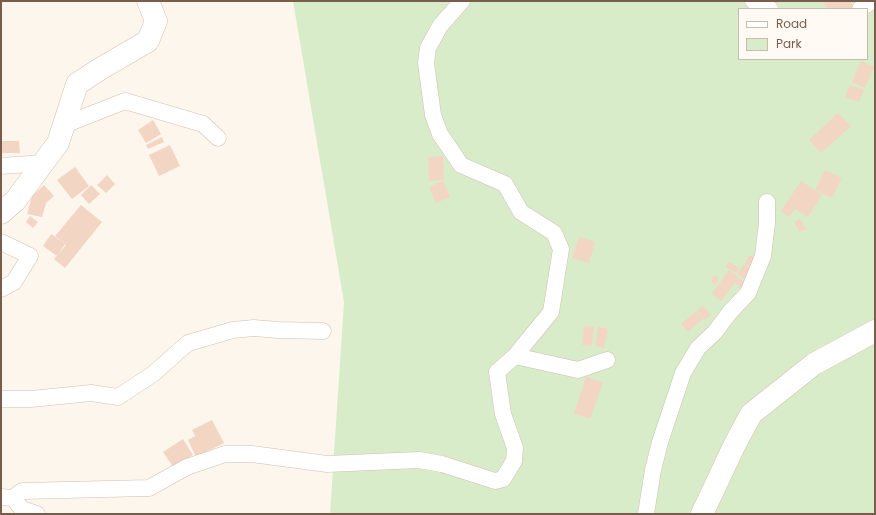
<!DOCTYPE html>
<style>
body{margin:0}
#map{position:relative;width:876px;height:515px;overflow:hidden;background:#fdf6ec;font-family:Poppins,sans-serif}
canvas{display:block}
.frame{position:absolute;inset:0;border:2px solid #7a5c4d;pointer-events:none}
.legend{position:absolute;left:738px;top:8px;width:130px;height:52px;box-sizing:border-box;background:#fffaf3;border:1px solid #cabbb1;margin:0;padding:5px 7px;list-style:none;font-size:12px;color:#7a5c4d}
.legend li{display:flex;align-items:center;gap:8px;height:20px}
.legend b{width:20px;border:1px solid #cabbb1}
</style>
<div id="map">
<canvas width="876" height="515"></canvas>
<div class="frame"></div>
<ul class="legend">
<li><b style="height:5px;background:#fff"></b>Road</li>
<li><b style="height:11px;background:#d8ecc9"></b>Park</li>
</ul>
</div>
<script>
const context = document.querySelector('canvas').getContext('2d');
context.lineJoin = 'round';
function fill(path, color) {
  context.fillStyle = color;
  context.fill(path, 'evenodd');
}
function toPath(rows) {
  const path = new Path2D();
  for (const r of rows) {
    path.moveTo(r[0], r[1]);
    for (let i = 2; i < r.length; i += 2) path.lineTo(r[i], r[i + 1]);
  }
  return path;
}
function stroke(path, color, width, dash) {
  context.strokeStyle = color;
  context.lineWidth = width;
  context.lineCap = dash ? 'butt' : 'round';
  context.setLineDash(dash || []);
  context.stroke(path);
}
const green = toPath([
 [293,1,875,1,875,514,330,514,344,302],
 [739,9,867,9,867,59,739,59]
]);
const building = toPath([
 [823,1,850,1,853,7,848,9,827,9],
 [861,61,874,67,865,88,852,82],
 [850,85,864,90,859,102,845,97],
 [838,113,851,126,821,153,809,140],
 [153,120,161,134,146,143,138,130],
 [162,137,164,142,148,149,146,145],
 [1,141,19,141,20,153,1,153],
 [170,145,180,166,159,176,149,155],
 [443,156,444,180,429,181,428,157],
 [75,167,89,186,72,199,57,180],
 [825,170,842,178,832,198,815,190],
 [107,175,115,184,106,193,97,185],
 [443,181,450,197,436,203,429,187],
 [801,181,822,195,808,217,795,209,789,217,781,211],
 [44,185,54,196,46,203,42,217,27,214,32,196],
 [91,185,100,194,89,204,81,195],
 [81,205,102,222,65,268,54,259,66,245,65,244,57,256,43,246,51,234,64,243,55,236],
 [30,216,38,222,33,228,26,222],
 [800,219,806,229,800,232,794,222],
 [579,237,595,242,589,263,572,258],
 [749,255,756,258,752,266,745,264],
 [729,262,739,268,736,273,726,267],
 [744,264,751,269,745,279,740,276,740,275,737,274],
 [729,270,739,277,721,301,712,294],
 [714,275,719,278,716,284,711,282],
 [739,278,747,283,743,288,735,283],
 [703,306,711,315,704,320,697,310],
 [696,311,703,319,688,332,681,324],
 [584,326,594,327,592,346,582,345],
 [598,327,608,329,604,348,595,346],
 [586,377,603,382,590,419,574,413],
 [212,420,224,443,196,457,188,440,195,436,192,430],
 [183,439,193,455,173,467,163,452]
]);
const street = toPath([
 [753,1,770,9],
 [860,9,872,1],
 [64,125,125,101,203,124,218,138],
 [1,166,44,163],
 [1,242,30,256,14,282,1,289],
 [515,356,578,370,607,360],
 [1,399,31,399,91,393,118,397,153,374,188,343,233,330,254,328,278,330,323,331],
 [1,497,13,498,22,491,149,488,187,467,225,454,252,454,327,464,419,460,442,464,495,481,503,479,514,461,515,448,503,414,497,372,515,356,551,312,561,249,554,233,521,212,505,184,461,165,440,134,433,115,426,63,428,48,440,26,462,1],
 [13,498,22,509,37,514],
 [646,514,653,470,660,442,683,373,698,348,715,332,730,312,748,293,763,256,767,223,767,202]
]);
const secondary = toPath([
 [1,213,15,201,58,143,77,84,100,69,148,41,156,21,148,1],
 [702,514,734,446,751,414,814,364,875,331]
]);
fill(green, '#d8ecc9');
fill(building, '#f3d5c3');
stroke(street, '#d1beb0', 17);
stroke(secondary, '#d6c0b0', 23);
stroke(street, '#fff', 16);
stroke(secondary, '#fff', 22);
</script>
